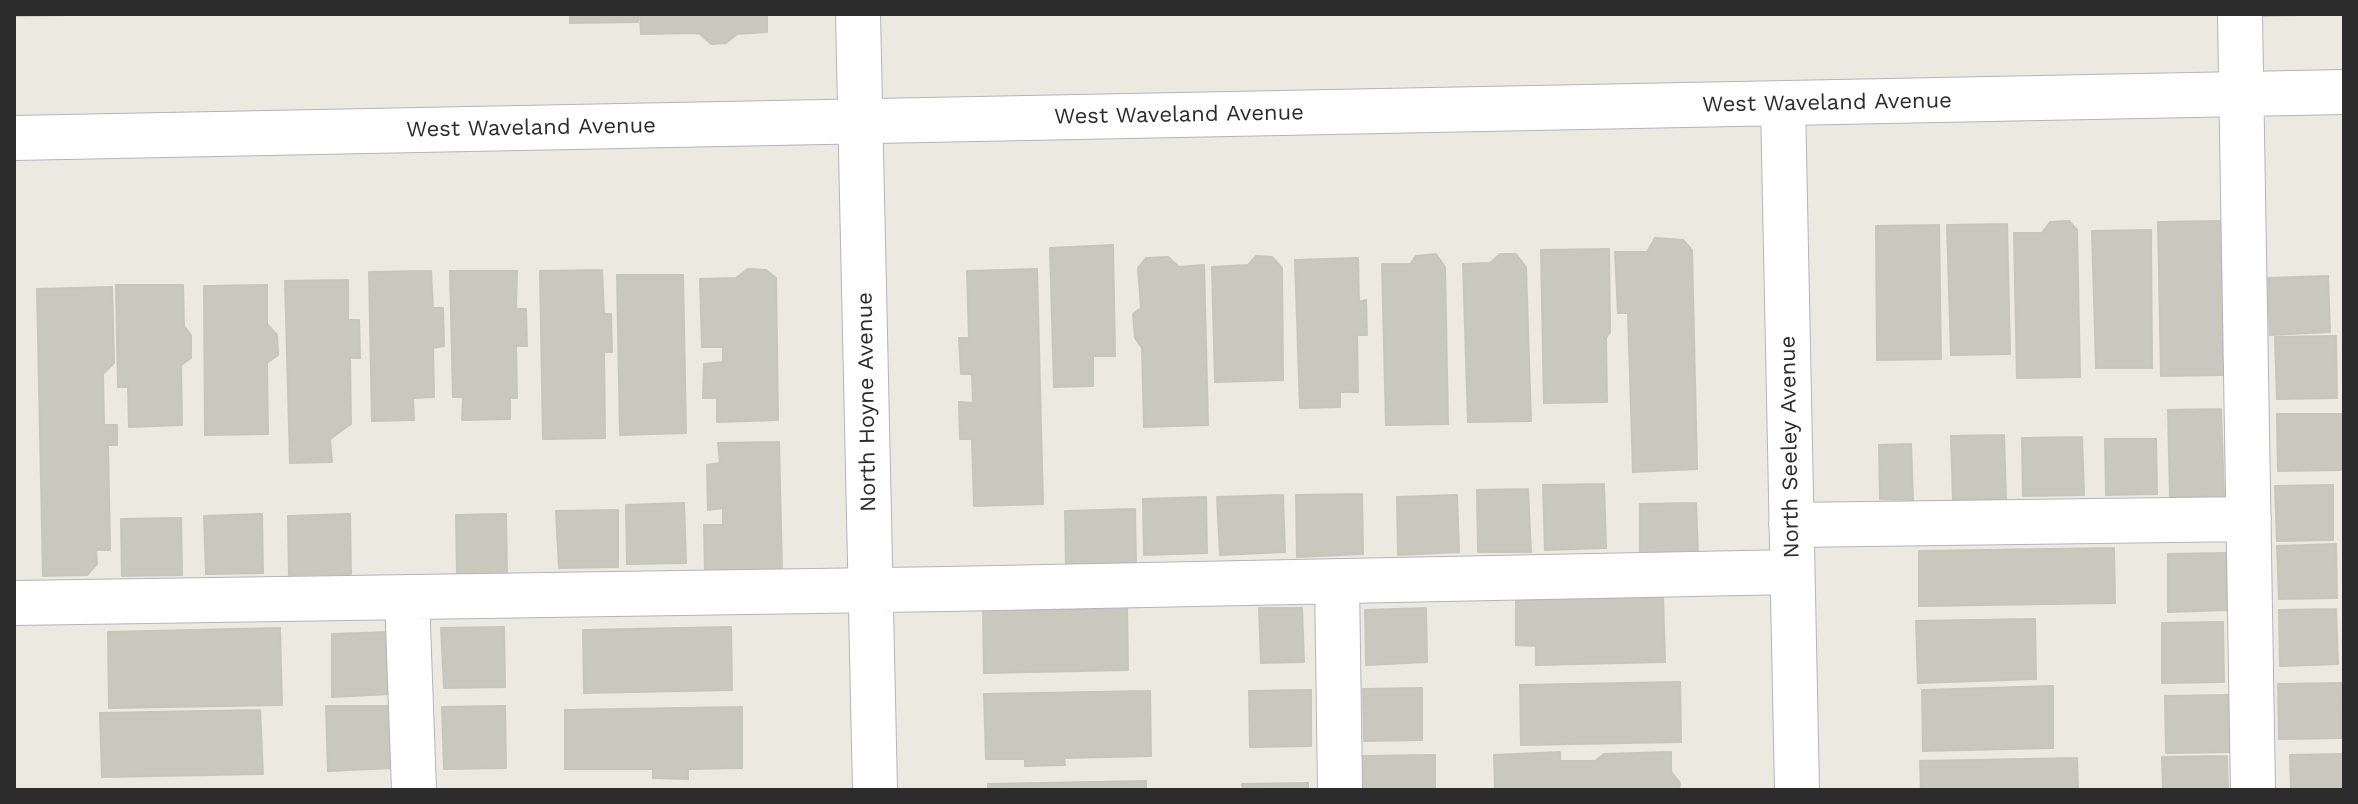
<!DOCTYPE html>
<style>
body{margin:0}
#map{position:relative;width:2358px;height:804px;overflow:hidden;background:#eceae0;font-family:"Work Sans",sans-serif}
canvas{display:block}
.frame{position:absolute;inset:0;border:16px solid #2c2c2c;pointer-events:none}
</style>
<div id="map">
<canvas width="2358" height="804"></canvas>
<div class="frame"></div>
</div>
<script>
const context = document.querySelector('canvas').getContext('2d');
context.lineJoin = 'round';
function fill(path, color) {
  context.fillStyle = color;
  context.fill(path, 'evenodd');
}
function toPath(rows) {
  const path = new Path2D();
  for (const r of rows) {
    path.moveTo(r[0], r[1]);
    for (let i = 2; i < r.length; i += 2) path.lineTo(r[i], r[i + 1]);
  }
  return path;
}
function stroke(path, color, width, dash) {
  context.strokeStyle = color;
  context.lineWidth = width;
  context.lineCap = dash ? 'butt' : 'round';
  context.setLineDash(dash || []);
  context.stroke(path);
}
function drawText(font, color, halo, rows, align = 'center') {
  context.font = font + ' "Work Sans",sans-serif';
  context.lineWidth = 6;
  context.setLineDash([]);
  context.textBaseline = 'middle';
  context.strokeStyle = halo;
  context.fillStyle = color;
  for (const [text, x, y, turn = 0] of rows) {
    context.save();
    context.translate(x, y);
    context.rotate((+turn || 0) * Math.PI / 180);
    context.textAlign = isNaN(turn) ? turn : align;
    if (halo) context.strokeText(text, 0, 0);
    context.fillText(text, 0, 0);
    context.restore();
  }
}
const building = toPath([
 [14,14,70,14,70,15,14,16,14,14],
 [570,14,638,14,638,22,570,23,570,14],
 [640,14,767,14,767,32,737,34,726,43,711,44,699,33,641,34,640,14],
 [2258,14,2342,14,2258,16,2258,14],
 [2069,221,2077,230,2080,377,2017,378,2014,233,2042,233,2050,222,2069,221],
 [2221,221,2224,375,2161,376,2158,222,2221,221],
 [2007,224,2010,354,1951,355,1947,225,2007,224],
 [1939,225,1941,359,1877,360,1876,226,1939,225],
 [2151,230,2152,368,2096,368,2092,231,2151,230],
 [1655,238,1683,240,1692,250,1697,469,1633,472,1628,313,1618,313,1615,252,1647,252,1655,238],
 [1113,245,1115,356,1093,356,1093,386,1054,387,1050,248,1113,245],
 [1609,249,1610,332,1606,338,1607,402,1544,403,1541,250,1609,249],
 [1436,254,1445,267,1448,424,1386,425,1382,264,1410,264,1416,256,1436,254],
 [1500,254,1516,254,1526,267,1531,421,1468,422,1463,264,1490,263,1500,254],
 [1256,256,1272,257,1282,268,1283,380,1215,382,1212,267,1248,265,1256,256],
 [1168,257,1179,267,1204,265,1208,425,1144,427,1142,348,1135,338,1133,314,1141,308,1138,268,1146,258,1168,257],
 [1358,258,1359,302,1366,300,1367,335,1357,335,1358,392,1340,392,1340,407,1300,408,1295,260,1358,258],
 [748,269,766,270,776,278,778,420,717,422,717,398,703,398,704,364,723,362,723,347,702,347,700,279,736,278,748,269],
 [1037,269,1043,504,974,506,972,439,960,439,959,402,973,403,972,374,961,374,959,338,969,338,967,271,1037,269],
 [602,270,604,314,611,314,612,352,604,352,605,438,543,439,540,271,602,270],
 [431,271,433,308,443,308,444,346,433,348,434,397,413,398,414,420,372,421,369,272,431,271],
 [450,271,517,271,516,309,526,309,527,346,516,346,517,398,510,398,510,419,462,420,463,397,453,397,450,271],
 [617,275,683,275,686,433,620,435,617,275],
 [2328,276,2330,332,2270,335,2268,278,2328,276],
 [348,280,348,320,359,320,360,358,350,358,351,424,330,439,332,462,290,463,285,281,348,280],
 [116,285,183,285,184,326,191,335,191,358,181,365,182,425,129,427,128,387,118,387,116,285],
 [267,285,267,324,277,335,278,355,267,363,268,434,205,435,204,286,267,285],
 [112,287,114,363,103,374,104,425,117,425,117,445,108,445,110,550,96,550,97,564,87,575,43,576,37,289,112,287],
 [2336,336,2337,398,2277,399,2275,337,2336,336],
 [2221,409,2224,496,2170,497,2168,410,2221,409],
 [2277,414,2344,414,2344,470,2278,471,2277,414],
 [2004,435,2006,499,1953,500,1951,436,2004,435],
 [2082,437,2084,495,2023,496,2022,438,2082,437],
 [2105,439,2156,439,2157,494,2106,495,2105,439],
 [779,442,782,572,705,572,704,525,723,525,723,508,708,510,707,465,720,463,718,443,779,442],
 [1911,444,1913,500,1880,499,1879,445,1911,444],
 [1604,484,1606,548,1545,550,1543,485,1604,484],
 [2333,485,2333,540,2277,541,2275,486,2333,485],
 [1528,489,1531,552,1478,552,1477,490,1528,489],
 [1362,494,1363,554,1297,557,1296,495,1362,494],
 [1283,495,1285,552,1220,555,1217,497,1283,495],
 [1457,495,1459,552,1398,555,1397,497,1457,495],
 [1206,497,1207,553,1144,555,1143,499,1206,497],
 [684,503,686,563,627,564,626,505,684,503],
 [1696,503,1698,554,1640,555,1640,504,1696,503],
 [1135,509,1136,565,1066,566,1065,511,1135,509],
 [618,510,618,567,559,568,556,511,618,510],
 [262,514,263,573,206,574,204,516,262,514],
 [350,514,351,574,289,575,288,516,350,514],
 [506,514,507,574,457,575,456,515,506,514],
 [181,518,182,575,122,576,121,519,181,518],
 [2336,544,2337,598,2279,599,2277,546,2336,544],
 [2114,548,2115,603,1919,606,1919,551,2114,548],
 [2226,553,2227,610,2168,612,2168,554,2226,553],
 [1663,597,1665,662,1536,665,1536,646,1516,645,1516,600,1663,597],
 [1259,608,1302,608,1304,662,1261,663,1259,608],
 [1426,608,1427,662,1366,665,1365,610,1426,608],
 [1127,609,1128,670,984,673,983,610,1127,609],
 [2336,609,2338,664,2280,666,2279,610,2336,609],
 [2035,619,2036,679,1918,683,1916,621,2035,619],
 [2223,622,2224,682,2162,683,2162,623,2223,622],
 [504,627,505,687,444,688,441,628,504,627],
 [731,627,732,690,584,693,583,630,731,627],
 [280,628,282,705,109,708,108,632,280,628],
 [389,632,390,694,332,697,332,634,389,632],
 [1680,682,1681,742,1521,745,1520,685,1680,682],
 [2341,683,2342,738,2279,739,2278,684,2341,683],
 [2053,686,2053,748,1923,751,1922,690,2053,686],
 [1422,688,1422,740,1364,741,1363,689,1422,688],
 [1311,690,1311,746,1250,747,1249,691,1311,690],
 [1150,691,1151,756,1064,758,1065,765,1025,766,1025,759,986,759,984,694,1150,691],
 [2228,695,2229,752,2166,753,2165,696,2228,695],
 [326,706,394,706,394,768,328,771,326,706],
 [505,706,506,768,444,769,442,707,505,706],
 [742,707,742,768,688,769,688,779,653,778,653,769,565,769,565,710,742,707],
 [260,710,263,774,102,777,100,713,260,710],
 [1560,752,1560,761,1595,761,1604,754,1671,752,1671,772,1680,783,1679,790,1495,790,1494,755,1560,752],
 [2344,754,2344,790,2291,790,2290,755,2344,754],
 [1435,755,1435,790,1364,790,1363,756,1435,755],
 [2227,756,2228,790,2163,790,2162,757,2227,756],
 [2077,758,2078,790,1921,790,1920,761,2077,758],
 [1146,781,1146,790,988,790,988,784,1146,781],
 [1308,783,1308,790,1243,790,1242,784,1308,783]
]);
const minor = toPath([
 [858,14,875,790],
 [2240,14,2253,790],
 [1783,103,1797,790],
 [14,138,2344,92],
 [1791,525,2249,519],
 [1337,581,1340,790],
 [407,597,414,790],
 [14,603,947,589,1792,572]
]);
const streetNames = [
 ["West Waveland Avenue",1827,103,-1],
 ["West Waveland Avenue",1179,115,-1],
 ["West Waveland Avenue",531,128,-1],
 ["North Hoyne Avenue",867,402,-91],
 ["North Seeley Avenue",1790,447,-91]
];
fill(building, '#c8c8be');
stroke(building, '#c7c6ba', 2);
stroke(minor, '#b4b3be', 46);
stroke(minor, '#fff', 44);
drawText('22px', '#2c2c2c', '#fff', streetNames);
</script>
